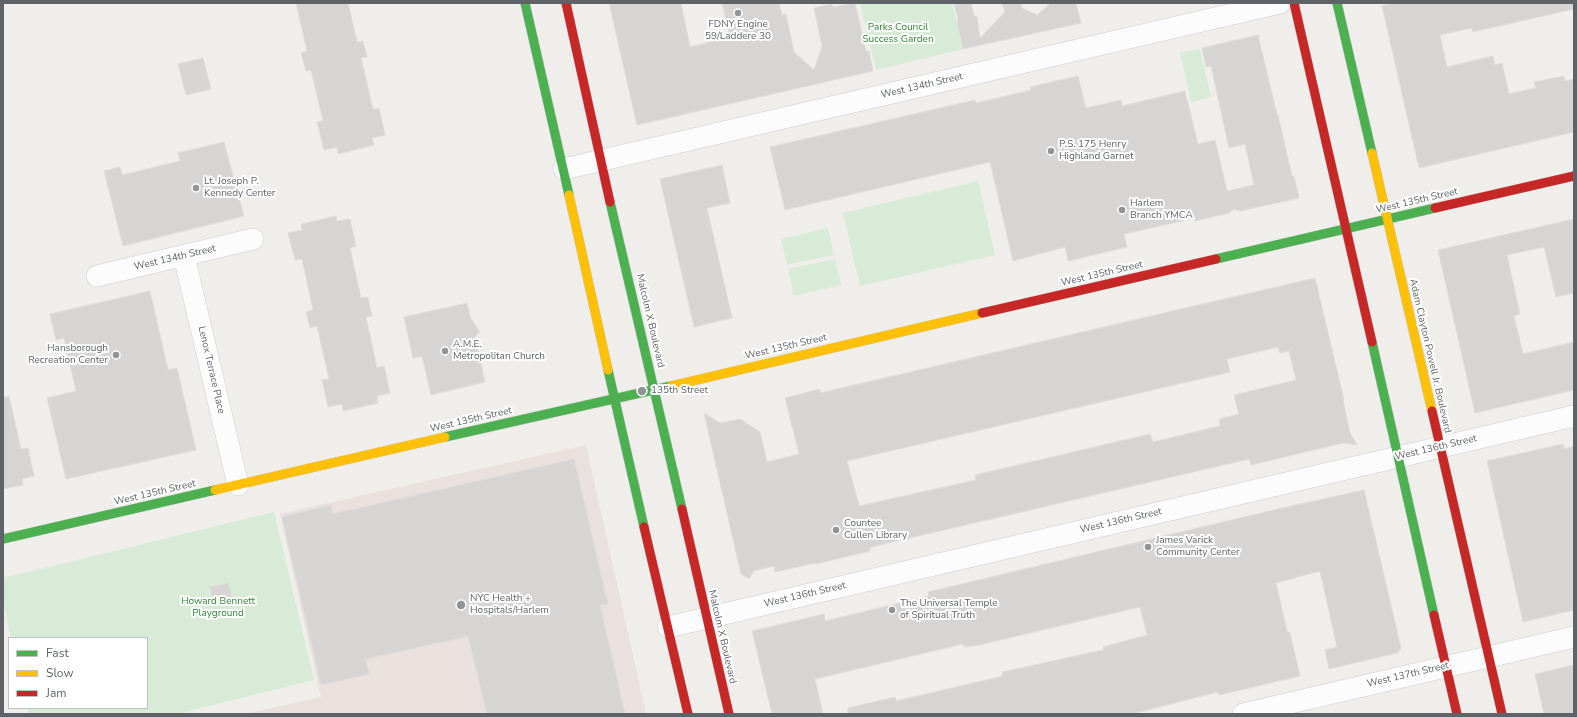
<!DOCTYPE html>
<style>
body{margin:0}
#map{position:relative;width:1577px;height:717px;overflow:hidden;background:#efeeea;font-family:"Nunito Sans",sans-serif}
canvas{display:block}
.frame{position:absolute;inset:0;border:4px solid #5f6368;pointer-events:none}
.legend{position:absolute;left:8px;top:637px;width:140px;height:72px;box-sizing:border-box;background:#fff;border:1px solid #bfc1c3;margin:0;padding:5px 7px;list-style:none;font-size:12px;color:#5f6368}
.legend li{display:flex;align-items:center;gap:8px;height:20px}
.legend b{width:20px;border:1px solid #bfc1c3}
</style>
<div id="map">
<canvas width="1577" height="717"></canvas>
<div class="frame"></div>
<ul class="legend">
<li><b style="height:5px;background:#4caf50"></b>Fast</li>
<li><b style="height:5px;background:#ffc107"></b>Slow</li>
<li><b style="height:5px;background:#c62828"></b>Jam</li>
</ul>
</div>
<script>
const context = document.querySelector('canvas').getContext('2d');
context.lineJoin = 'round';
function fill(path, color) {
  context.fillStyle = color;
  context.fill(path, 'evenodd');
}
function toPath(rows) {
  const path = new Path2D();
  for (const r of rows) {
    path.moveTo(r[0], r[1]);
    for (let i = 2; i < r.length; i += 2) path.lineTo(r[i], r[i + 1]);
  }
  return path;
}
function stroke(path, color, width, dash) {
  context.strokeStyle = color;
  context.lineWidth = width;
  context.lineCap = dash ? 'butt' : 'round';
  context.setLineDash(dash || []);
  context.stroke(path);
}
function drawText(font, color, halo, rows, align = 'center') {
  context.font = font + ' "Nunito Sans",sans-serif';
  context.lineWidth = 4;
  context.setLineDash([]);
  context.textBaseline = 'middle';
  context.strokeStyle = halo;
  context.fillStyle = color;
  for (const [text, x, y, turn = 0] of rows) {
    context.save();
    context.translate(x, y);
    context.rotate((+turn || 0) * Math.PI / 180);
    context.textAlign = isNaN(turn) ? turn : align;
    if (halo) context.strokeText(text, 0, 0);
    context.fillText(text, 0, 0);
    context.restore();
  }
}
const medical = toPath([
 [586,445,646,714,246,714,321,697,280,514]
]);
const green = toPath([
 [860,3,952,3,963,49,876,70],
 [1200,49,1211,97,1191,102,1180,53],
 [978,181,995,255,860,286,843,213],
 [828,228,834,255,787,265,781,239],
 [835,259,841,285,794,296,788,269],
 [274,512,314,680,177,714,29,714,27,708,147,708,147,638,11,638,3,602,3,578]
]);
const building = toPath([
 [296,3,348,3,357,42,363,41,367,57,361,58,373,109,379,108,385,135,372,138,374,145,338,154,337,147,324,150,317,122,323,121,311,70,306,71,301,53,307,51,296,3],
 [609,3,681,3,690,47,730,37,722,3,779,3,782,15,786,14,794,52,814,70,822,46,814,8,832,4,833,7,855,3,866,51,869,51,873,71,637,125,609,3],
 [954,3,971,3,974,16,977,17,980,38,1005,12,1002,3,1021,3,1022,8,1037,15,1051,3,1076,3,1081,23,963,49,957,22,958,19,954,3],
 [1394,3,1573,3,1574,9,1473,32,1472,28,1440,35,1447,67,1493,56,1495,65,1502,63,1509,94,1536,88,1534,82,1564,76,1565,81,1574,79,1574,132,1419,168,1382,6,1394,3],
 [1258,35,1277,115,1278,115,1292,176,1294,176,1299,198,1240,211,1234,209,1229,213,1195,221,1195,218,1124,234,1127,247,1068,261,1065,247,1013,261,990,162,785,210,770,147,975,100,976,103,1031,90,1030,87,1078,76,1086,108,1121,100,1122,106,1185,91,1198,144,1215,140,1227,191,1254,185,1245,144,1229,148,1211,66,1206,67,1202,48,1258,35],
 [203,58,211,89,186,95,178,64,203,58],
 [224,142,244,216,123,246,104,171,120,167,122,175,180,161,178,153,224,142],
 [722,165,730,203,707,208,732,318,694,327,660,179,722,165],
 [336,216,337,221,350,219,356,246,350,248,361,298,368,297,372,316,366,317,377,368,384,366,390,393,377,396,378,403,343,411,342,404,328,407,322,380,329,379,317,326,310,328,306,312,313,310,302,259,295,260,288,233,302,230,301,224,336,216],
 [1574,219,1574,293,1556,297,1544,247,1507,255,1520,314,1514,316,1523,354,1574,342,1574,390,1475,413,1438,250,1574,219],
 [1315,278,1344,400,1343,400,1350,433,1357,445,1343,443,1251,465,1249,459,884,544,869,548,870,551,816,564,816,563,775,572,774,566,754,571,749,579,741,574,704,413,720,423,740,419,760,432,767,462,799,454,785,398,820,389,820,393,1315,278],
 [1278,347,1280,353,1289,351,1296,380,1234,395,1239,414,1219,419,1220,426,1153,442,1150,434,975,475,976,480,859,506,847,461,1230,372,1227,359,1278,347],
 [150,291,168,370,177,368,196,450,66,479,47,398,76,391,64,338,56,340,50,314,150,291],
 [467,303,471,319,480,332,475,336,485,382,431,395,422,356,413,358,404,317,467,303],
 [9,396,21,449,28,448,34,476,22,479,23,485,3,489,3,397,9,396],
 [1563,444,1565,449,1574,446,1574,610,1523,622,1487,461,1563,444],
 [574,459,608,604,600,605,625,714,487,714,468,636,366,659,369,674,321,685,282,517,331,505,333,514,574,459],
 [1364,490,1401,648,1397,653,1329,669,1325,650,1337,647,1320,571,1276,583,1287,631,1290,633,1300,676,1219,695,1218,692,1132,714,848,714,848,708,895,697,896,701,1003,676,1002,672,1103,650,1103,647,1147,635,1140,607,979,645,964,647,963,644,815,679,823,714,772,714,752,631,824,614,825,621,929,596,928,592,1282,508,1364,490],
 [228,583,232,598,214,602,210,587,228,583],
 [1574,665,1574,714,1544,714,1535,674,1574,665]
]);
const street = toPath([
 [564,169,1280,3],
 [184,256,238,485],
 [97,276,253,239],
 [668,627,1574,416],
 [1243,714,1574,637]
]);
const fast = toPath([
 [525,3,569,195],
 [1337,3,1372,153],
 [610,202,682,509],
 [1216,259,1435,208],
 [1372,342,1434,615],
 [608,370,644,527],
 [445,437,671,386],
 [3,539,215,490]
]);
const slow = toPath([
 [1372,153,1432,411],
 [569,195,608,370],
 [671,386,982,313],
 [215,490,445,437]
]);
const jam = toPath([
 [566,3,610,202],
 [1294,3,1372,342],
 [1435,208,1574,176],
 [982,313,1216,259],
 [1432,411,1502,714],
 [682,509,729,714],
 [644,527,688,714],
 [1434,615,1457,714]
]);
const markers = [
 [738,13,4,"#919496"],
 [1051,151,4,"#919496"],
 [196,188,4,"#919496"],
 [1122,210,4,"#919496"],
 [445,351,4,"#919496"],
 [116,355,4,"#919496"],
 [642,391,5,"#919496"],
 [836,530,4,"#919496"],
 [1148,547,4,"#919496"],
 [461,605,5,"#919496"],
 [892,610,4,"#919496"]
];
const poiNames = [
 ["FDNY Engine",738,25,"center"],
 ["59/Laddere 30",738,37,"center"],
 ["P.S. 175 Henry",1059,145],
 ["Highland Garnet",1059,157],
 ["Lt. Joseph P.",204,182],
 ["Kennedy Center",204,194],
 ["Harlem",1130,204],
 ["Branch YMCA",1130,216],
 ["A.M.E.",453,345],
 ["Metropolitan Church",453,357],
 ["Hansborough",108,349,"right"],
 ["Recreation Center",108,361,"right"],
 ["135th Street",651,391],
 ["Countee",844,524],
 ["Cullen Library",844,536],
 ["James Varick",1156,541],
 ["Community Center",1156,553],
 ["NYC Health +",470,599],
 ["Hospitals/Harlem",470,611],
 ["The Universal Temple",900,604],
 ["of Spiritual Truth",900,616]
];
const parkNames = [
 ["Parks Council",898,28],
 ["Success Garden",898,40],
 ["Howard Bennett",218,602],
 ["Playground",218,614]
];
const streetNames = [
 ["West 134th Street",922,86,-13],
 ["West 135th Street",1417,201,-13],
 ["West 134th Street",175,258,-13],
 ["West 135th Street",1102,274,-13],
 ["Malcolm X Boulevard",650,321,77],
 ["West 135th Street",786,347,-13],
 ["Adam Clayton Powell Jr. Boulevard",1430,356,77],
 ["Lenox Terrace Place",211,370,77],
 ["West 135th Street",471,420,-13],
 ["West 136th Street",1436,448,-13],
 ["West 135th Street",155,493,-13],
 ["West 136th Street",1121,521,-13],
 ["West 136th Street",805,595,-13],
 ["Malcolm X Boulevard",722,637,77],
 ["West 137th Street",1408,675,-13]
];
fill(medical, '#eae0de');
fill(green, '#d8ebd6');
fill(building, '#d6d5d3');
stroke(building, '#deddd9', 1);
stroke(street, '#cbcccc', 22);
stroke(fast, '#cacacb', 10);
stroke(slow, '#cacacb', 10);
stroke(jam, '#cacacb', 10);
stroke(street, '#fdfcfc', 21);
stroke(fast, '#4caf50', 9);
stroke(slow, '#ffc107', 9);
stroke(jam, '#c62828', 9);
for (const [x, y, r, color] of markers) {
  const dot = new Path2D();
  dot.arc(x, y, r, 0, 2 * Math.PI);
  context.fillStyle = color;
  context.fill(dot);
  stroke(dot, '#fff', 1.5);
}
drawText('10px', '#5f6368', '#fff', poiNames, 'left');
drawText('10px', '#348238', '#fff', parkNames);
drawText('10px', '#5f6368', '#fff', streetNames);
</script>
